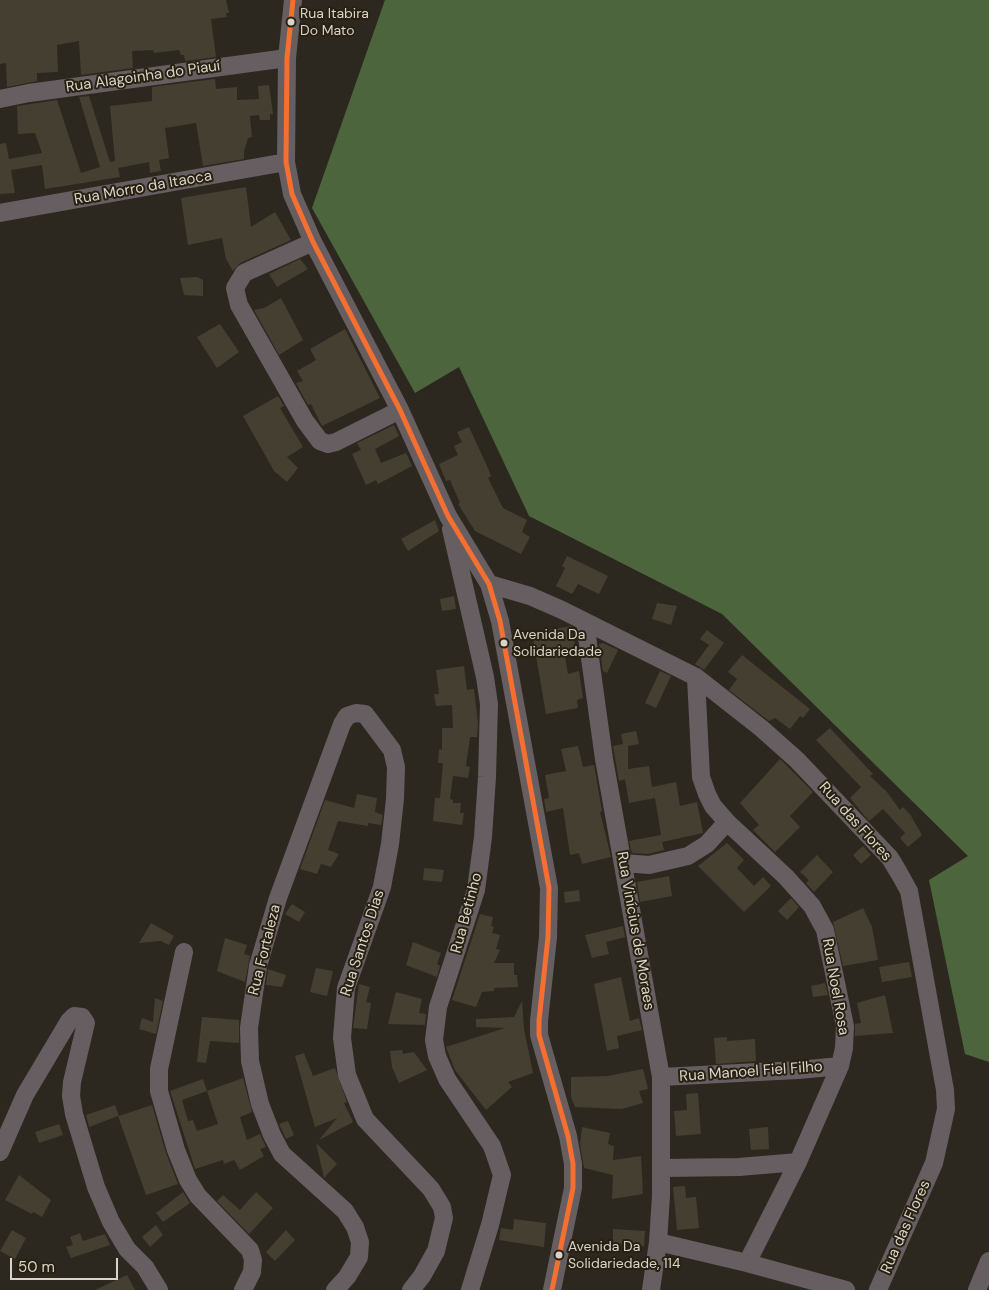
<!DOCTYPE html>
<meta charset="utf-8">
<style>
body{margin:0}
#map{position:relative;width:989px;height:1290px;overflow:hidden;background:#2c2820;font-family:"DM Sans",sans-serif}
canvas{display:block}
.scale{position:absolute;left:10px;top:1258px;width:108px;height:22px;box-sizing:border-box;border:2px solid #d8d4ca;border-top:0;padding-left:6px;font-size:15px;line-height:18px;white-space:nowrap;color:#d8d4ca;-webkit-text-stroke:4px #282011;paint-order:stroke}
</style>
<div id="map">
<canvas width="989" height="1290"></canvas>
<div class="scale">50 m</div>
</div>
<script>
const context = document.querySelector('canvas').getContext('2d');
context.lineJoin = 'round';
function fill(path, color) {
  context.fillStyle = color;
  context.fill(path, 'evenodd');
}
function toPath(rows) {
  const path = new Path2D();
  for (const r of rows) {
    path.moveTo(r[0], r[1]);
    for (let i = 2; i < r.length; i += 2) path.lineTo(r[i], r[i + 1]);
  }
  return path;
}
function stroke(path, color, width, dash) {
  context.strokeStyle = color;
  context.lineWidth = width;
  context.lineCap = dash ? 'butt' : 'round';
  context.setLineDash(dash || []);
  context.stroke(path);
}
function drawText(font, color, halo, rows, align = 'center') {
  context.font = font + ' "DM Sans",sans-serif';
  context.lineWidth = 4;
  context.setLineDash([]);
  context.textBaseline = 'middle';
  context.strokeStyle = halo;
  context.fillStyle = color;
  for (const [text, x, y, turn = 0] of rows) {
    context.save();
    context.translate(x, y);
    context.rotate((+turn || 0) * Math.PI / 180);
    context.textAlign = isNaN(turn) ? turn : align;
    if (halo) context.strokeText(text, 0, 0);
    context.fillText(text, 0, 0);
    context.restore();
  }
}
const forest = toPath([
 [385,0,989,0,989,1062,965,1054,929,880,968,856,722,614,529,516,459,367,415,393,312,208]
]);
const building = toPath([
 [0,0,226,0,229,13,226,13,227,17,211,19,216,57,185,61,184,55,181,55,179,50,154,53,153,50,132,51,133,68,81,75,79,41,57,45,58,72,37,73,37,81,7,87,6,63,0,64],
 [215,79,216,89,237,87,237,100,259,99,258,86,269,85,273,114,270,114,270,120,260,120,259,115,250,116,252,137,248,138,244,152,244,159,203,166,196,123,165,128,169,158,159,160,161,171,150,173,149,162,118,168,120,177,45,189,42,165,11,170,15,193,0,194,0,144,6,143,9,159,42,153,35,133,18,134,17,106,57,100,81,173,100,167,79,97,89,96,110,162,115,161,110,106,152,101,152,87],
 [246,187,251,227,275,212,291,240,240,263,233,271,226,259,222,238,188,245,181,198],
 [300,259,308,269,277,287,269,274],
 [197,277,203,280,203,296,184,295,180,278],
 [281,298,303,340,279,355,254,310,264,308],
 [220,324,239,352,217,368,197,337],
 [345,329,380,398,322,426,311,404,308,405,296,383,303,381,297,371,316,360,310,349],
 [278,396,284,406,280,408,303,447,287,457,298,468,287,482,274,471,243,416],
 [394,425,399,436,375,449,381,463,406,453,412,466,378,484,376,480,366,485,352,454,361,450,357,443],
 [469,427,487,466,491,476,488,478,503,508,527,520,522,532,530,537,521,554,475,531,458,504,460,503,450,480,446,481,439,464,458,455,454,446,462,442,457,432],
 [435,520,439,531,408,551,401,539],
 [567,556,608,576,599,594,578,584,572,594,556,586,565,568,562,566],
 [454,596,456,609,442,611,440,599],
 [657,603,677,606,671,625,652,619],
 [571,626,576,649,564,651,568,674,579,671,583,698,577,700,578,708,546,714,532,633],
 [707,630,724,643,704,670,695,664,709,645,700,639],
 [603,643,618,650,607,673,603,671,599,644],
 [742,655,810,709,803,718,800,716,790,729,775,718,769,721,729,690,737,679,728,672],
 [464,666,467,690,474,689,478,723,477,737,470,737,466,766,470,767,468,778,453,776,450,799,453,800,453,803,461,803,460,813,464,813,462,825,433,821,435,798,440,798,443,763,438,763,439,749,442,750,442,728,453,728,452,705,436,706,434,694,439,694,436,670],
 [660,671,671,676,656,708,645,703],
 [830,728,873,774,870,776,887,792,900,810,903,807,910,814,922,835,908,847,900,838,905,833,883,809,869,821,850,798,861,787,816,740],
 [636,731,639,744,628,746,628,769,649,766,652,787,676,782,680,806,697,802,703,833,662,842,664,850,648,854,632,853,629,841,661,835,662,841,655,798,629,803,625,779,619,781,613,746,623,744,621,734],
 [578,746,583,767,594,765,602,811,600,812,611,857,582,864,579,853,570,855,563,808,546,812,544,799,549,798,545,775,566,771,561,749],
 [780,759,813,792,790,816,800,827,775,852,753,830,759,825,740,803],
 [357,794,377,798,375,812,383,815,381,825,368,823,368,826,338,821,328,850,339,854,331,867,321,864,317,874,300,869,325,800,354,808],
 [727,843,744,860,737,868,754,886,763,877,771,886,744,912,698,866],
 [863,846,871,855,861,864,853,855],
 [817,855,833,872,814,892,806,883,809,880,800,872],
 [424,868,444,870,442,882,423,880],
 [669,876,672,896,640,902,637,882],
 [579,890,580,901,565,903,564,892],
 [791,898,799,907,787,920,778,911],
 [292,904,305,912,299,922,285,914],
 [863,908,872,927,878,960,843,966,833,922],
 [480,914,493,917,491,926,494,927,492,933,500,935,496,949,500,950,494,963,514,963,514,975,517,975,518,987,494,988,494,991,482,992,476,1007,452,1000],
 [151,923,174,936,169,945,161,941,139,943],
 [623,926,625,937,606,942,609,954,592,958,585,935],
 [225,938,247,945,244,954,250,956,245,982,217,971],
 [413,942,441,953,437,964,440,966,437,977,406,965],
 [909,962,912,977,882,982,879,967],
 [316,968,333,971,327,996,310,992],
 [268,969,286,975,282,987,266,985],
 [621,977,630,1021,639,1018,642,1030,617,1036,619,1048,607,1051,594,984],
 [825,983,828,995,813,997,811,986],
 [359,984,370,987,366,1002,371,1003,367,1029,353,1028],
 [396,992,422,999,419,1013,426,1014,425,1025,388,1024],
 [885,995,893,1033,855,1036,855,1024,861,1023,857,1003],
 [155,998,163,1001,156,1034,139,1029,142,1018,153,1022],
 [522,1001,524,1029,533,1073,508,1082,512,1087,486,1110,455,1070,446,1047,505,1028,476,1027,476,1019,514,1017],
 [202,1017,239,1020,239,1043,210,1041,206,1063,197,1062],
 [727,1037,727,1041,755,1039,756,1061,716,1064,714,1038],
 [402,1050,403,1054,414,1052,427,1070,399,1083,392,1067,390,1051],
 [304,1053,313,1076,335,1068,347,1102,344,1103,353,1122,319,1140,337,1118,315,1127,295,1056],
 [643,1069,648,1089,639,1091,643,1103,622,1109,575,1107,571,1097,571,1077,607,1076],
 [243,1078,252,1112,240,1117,247,1140,260,1134,266,1147,260,1149,264,1156,240,1170,234,1160,224,1164,223,1160,195,1169,170,1091,203,1079,207,1091],
 [207,1091,218,1124,197,1131,193,1120,188,1121,182,1100],
 [698,1093,701,1134,676,1136,674,1111,687,1110,686,1094],
 [115,1105,119,1116,152,1105,166,1153,178,1184,146,1195,118,1116,89,1127,86,1115],
 [288,1121,294,1135,286,1139,279,1124],
 [59,1124,63,1135,39,1143,35,1132],
 [582,1127,610,1133,608,1144,614,1146,613,1160,641,1156,643,1194,612,1199,613,1175,584,1168,580,1145],
 [768,1127,769,1149,751,1150,749,1129],
 [316,1143,337,1164,324,1178],
 [19,1175,51,1200,42,1217,33,1212,32,1214,5,1200],
 [685,1186,686,1198,696,1197,699,1228,677,1230,673,1187],
 [183,1192,190,1203,163,1222,156,1213],
 [256,1192,273,1208,249,1234,217,1201,223,1195,240,1210],
 [514,1219,546,1223,544,1247,499,1240,501,1228,513,1230],
 [156,1225,163,1235,150,1247,142,1237],
 [613,1229,645,1231,644,1246,613,1243],
 [12,1230,26,1238,15,1259,0,1251],
 [286,1230,295,1240,275,1261,266,1252],
 [80,1233,83,1241,105,1234,110,1245,71,1258,66,1247,73,1245,70,1237],
 [127,1275,135,1290,95,1290]
]);
const street = toPath([
 [293,0,287,58,286,162,292,194,313,242,400,410,448,516,489,584,500,621,549,888,548,937,539,1021,539,1035,568,1136,573,1164,573,1188,552,1290],
 [0,99,29,93,287,58],
 [0,213,286,162],
 [313,242,244,273,235,288,239,305,305,421,320,441,328,444,336,442,400,410],
 [451,529,485,677,489,704,487,777,483,837,476,890,438,1007,434,1040,437,1056,447,1079,492,1146,502,1175,490,1225,470,1290],
 [489,584,530,596,562,610,696,677,761,728,797,760,890,858,899,873,909,891,945,1090,946,1109,934,1163,878,1290],
 [585,622,604,759,661,1077,661,1196,658,1242,651,1290],
 [696,677,701,777,707,794,713,806,727,822,786,877,812,906,825,930,845,1026,844,1048,840,1066,798,1162,747,1263],
 [624,863,649,865,688,856,707,844,727,822],
 [184,952,159,1069,159,1091,176,1150,188,1180,198,1196,250,1250,253,1260,252,1272,243,1290],
 [661,1077,798,1070,840,1066],
 [0,1152,25,1095,69,1021,74,1016,82,1017,86,1023,72,1082,71,1096,74,1114,96,1187,111,1222,127,1249,145,1267,159,1290],
 [661,1168,739,1167,798,1162],
 [658,1242,747,1263,846,1290],
 [335,1290,347,1277,359,1257,360,1242,355,1227,345,1211,282,1154,272,1135,260,1104,250,1061,249,1028,258,966,278,898,342,724,347,716,356,713,365,714,392,750,396,767,395,799,390,844,382,887,346,988,342,1038,347,1075,365,1119,431,1189,442,1207,444,1218,436,1251,422,1276,411,1290],
 [977,1290,989,1261]
]);
const bus1 = toPath([
 [293,0,287,58,286,162,292,194,313,242,400,410,448,516,489,584,500,621,549,888,548,937,539,1021,539,1035,568,1136,573,1164,573,1188,552,1290]
]);
const markers = [
 [291,22,4.5,"#d8d4ca"],
 [504,643,4.5,"#d8d4ca"],
 [559,1255,4.5,"#d8d4ca"]
];
const busNames = [
 ["Rua Itabira",300,14],
 ["Do Mato",300,31],
 ["Avenida Da",513,635],
 ["Solidariedade",513,652],
 ["Avenida Da",568,1247],
 ["Solidariedade, 114",568,1264]
];
const streetNames = [
 ["Rua Alagoinha do Piauí",143,77,-8],
 ["Rua Morro da Itaoca",143,188,-10],
 ["Rua das Flores",855,822,48],
 ["Rua Betinho",467,913,-75],
 ["Rua Vinícius de Moraes",635,931,80],
 ["Rua Santos Dias",363,943,-72],
 ["Rua Fortaleza",265,950,-76],
 ["Rua Noel Rosa",835,987,80],
 ["Rua Manoel Fiel Filho",751,1072,-4],
 ["Rua das Flores",906,1227,-66]
];
fill(forest, '#4d653d');
fill(building, '#453f31');
stroke(street, '#675e61', 18);
stroke(bus1, '#f46f30', 5);
for (const [x, y, r, color] of markers) {
  const dot = new Path2D();
  dot.arc(x, y, r, 0, 2 * Math.PI);
  context.fillStyle = color;
  context.fill(dot);
  stroke(dot, '#282011', 2);
}
drawText('14px', '#d8d4ca', '#282011', busNames, 'left');
drawText('15px', '#d8d4ca', '#282011', streetNames);
</script>
